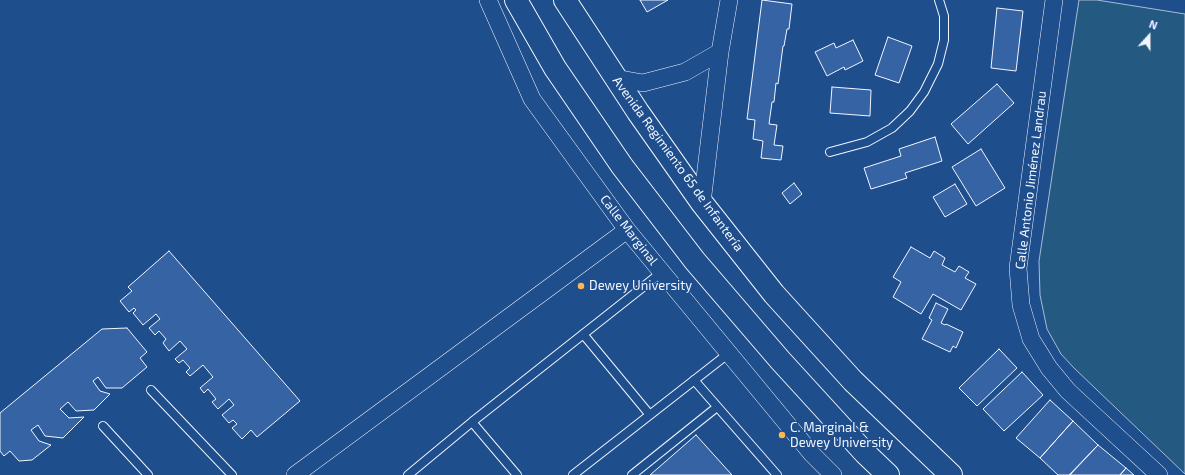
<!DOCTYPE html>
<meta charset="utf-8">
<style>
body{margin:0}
#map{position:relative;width:1185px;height:475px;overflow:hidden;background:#1f4e8c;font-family:"Exo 2",sans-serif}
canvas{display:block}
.north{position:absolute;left:1129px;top:16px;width:40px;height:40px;-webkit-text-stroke:3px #1f4e8c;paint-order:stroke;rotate:21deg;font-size:11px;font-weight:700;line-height:16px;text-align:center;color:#f2f6ff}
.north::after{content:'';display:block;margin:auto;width:14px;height:18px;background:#f2f6ff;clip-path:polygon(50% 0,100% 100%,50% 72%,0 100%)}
</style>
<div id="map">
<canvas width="1185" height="475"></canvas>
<div class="north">N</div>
</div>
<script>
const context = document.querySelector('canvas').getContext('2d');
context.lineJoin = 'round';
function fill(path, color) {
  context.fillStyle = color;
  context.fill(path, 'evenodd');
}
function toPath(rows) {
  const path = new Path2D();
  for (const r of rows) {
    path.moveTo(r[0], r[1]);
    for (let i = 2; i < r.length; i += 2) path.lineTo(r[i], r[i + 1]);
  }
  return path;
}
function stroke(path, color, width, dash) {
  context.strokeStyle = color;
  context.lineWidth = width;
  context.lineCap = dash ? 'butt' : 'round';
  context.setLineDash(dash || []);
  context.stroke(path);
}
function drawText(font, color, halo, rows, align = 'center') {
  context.font = font + ' "Exo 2",sans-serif';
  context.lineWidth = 3;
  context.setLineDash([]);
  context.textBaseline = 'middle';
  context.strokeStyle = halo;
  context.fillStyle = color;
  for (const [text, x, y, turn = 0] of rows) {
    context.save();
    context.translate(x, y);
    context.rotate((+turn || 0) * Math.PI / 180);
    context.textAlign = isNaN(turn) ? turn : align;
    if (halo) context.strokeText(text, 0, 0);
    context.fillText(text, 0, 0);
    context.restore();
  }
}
const green = toPath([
 [1079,0,1097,0,1185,14,1185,474,1074,368,1061,354,1047,329,1040,295,1039,261,1079,0]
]);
const building = toPath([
 [640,0,668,0,647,12,640,0],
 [762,0,792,4,789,29,787,29,784,46,783,46,778,84,776,83,774,102,772,102,769,124,777,125,774,145,783,146,781,160,761,158,763,141,753,139,755,120,747,119,762,0],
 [997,8,1023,11,1016,71,991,68,997,8],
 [888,37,912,46,899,83,875,75,888,37],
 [853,40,863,61,845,70,844,67,827,76,815,52,834,43,836,48,853,40],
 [997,84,1014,103,968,144,951,124,997,84],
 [832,87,871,90,870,116,830,113,832,87],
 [935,137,942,161,905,173,907,178,871,189,864,168,901,156,899,149,935,137],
 [981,149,1005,188,976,206,952,167,981,149],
 [794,183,802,194,790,204,782,193,794,183],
 [955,184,967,204,945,217,933,197,955,184],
 [911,247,930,258,934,251,945,258,942,265,955,272,959,266,969,272,965,278,976,284,961,310,933,294,921,314,893,297,901,282,893,277,911,247],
 [169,251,300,401,257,437,251,430,242,439,232,428,237,424,233,420,229,423,222,415,234,405,229,399,218,409,212,402,216,399,208,389,204,393,200,388,213,377,203,365,190,376,186,372,190,368,183,360,179,363,175,359,187,349,180,341,169,351,163,343,166,339,159,331,155,335,149,328,160,319,156,314,143,325,133,313,136,310,134,308,129,312,120,301,132,291,128,287,169,251],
 [936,303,948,309,941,323,945,325,946,324,963,332,956,348,953,346,950,352,922,339,932,320,929,318,936,303],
 [127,328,147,352,140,358,147,367,122,388,106,388,98,377,93,381,100,391,110,394,94,410,76,411,68,402,60,409,69,418,84,417,63,438,45,436,38,425,31,430,39,441,51,445,32,460,19,461,10,451,4,456,0,451,0,413,102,329,127,328],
 [999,349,1017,368,977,406,959,388,999,349],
 [1022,372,1043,395,1004,431,983,409,1022,372],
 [1050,400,1073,421,1040,458,1016,438,1050,400],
 [1073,421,1098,445,1069,475,1058,475,1040,458,1073,421],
 [696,435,732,475,650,475,696,435],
 [1098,445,1126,468,1120,475,1070,475,1098,445],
 [1126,468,1134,475,1120,475,1126,468]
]);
const service = toPath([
 [830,152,867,142,892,128,910,111,924,92,938,64,944,40,944,16,939,0],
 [583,334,650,415],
 [694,380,777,475],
 [151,390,232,475],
 [103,426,148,475],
 [408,475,472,422],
 [517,475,472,422,662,272],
 [573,475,729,353],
 [632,475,717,407]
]);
const minor = toPath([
 [488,0,532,99,627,230,812,454,833,475],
 [1054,0,1018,268,1021,305,1031,339,1049,368,1068,391,1159,475],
 [615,78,643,83,685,72,720,52],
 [702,203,720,52,729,0],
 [295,475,627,230]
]);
const primary = toPath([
 [516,0,555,68,622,166,695,261,780,360,865,453,888,475],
 [565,0,638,112,702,203,774,294,853,381,951,475]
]);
const markers = [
 [581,286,4,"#ffb74d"],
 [782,435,4,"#ffb74d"]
];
const streetNames = [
 ["Avenida Regimiento 65 de Infantería",678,164,54],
 ["Calle Antonio Jiménez Landrau",1031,180,-83],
 ["Calle Marginal",629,230,52]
];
const poiNames = [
 ["Dewey University",589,286],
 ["C. Marginal &",790,428],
 ["Dewey University",790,443]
];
fill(green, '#245a82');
stroke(green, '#a8bbd7', 1);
fill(building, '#3563a3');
stroke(building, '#f2f6ff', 1);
stroke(service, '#f2f6ff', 10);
stroke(minor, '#f2f6ff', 18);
stroke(primary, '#f2f6ff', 24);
stroke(service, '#1f4e8c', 8);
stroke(minor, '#1f4e8c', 17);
stroke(primary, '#1f4e8c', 22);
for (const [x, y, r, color] of markers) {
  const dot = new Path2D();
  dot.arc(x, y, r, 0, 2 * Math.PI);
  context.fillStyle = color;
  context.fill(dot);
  stroke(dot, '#1f4e8c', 1.5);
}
drawText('13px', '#f2f6ff', '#1f4e8c', streetNames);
drawText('13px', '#f2f6ff', '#1f4e8c', poiNames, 'left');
</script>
